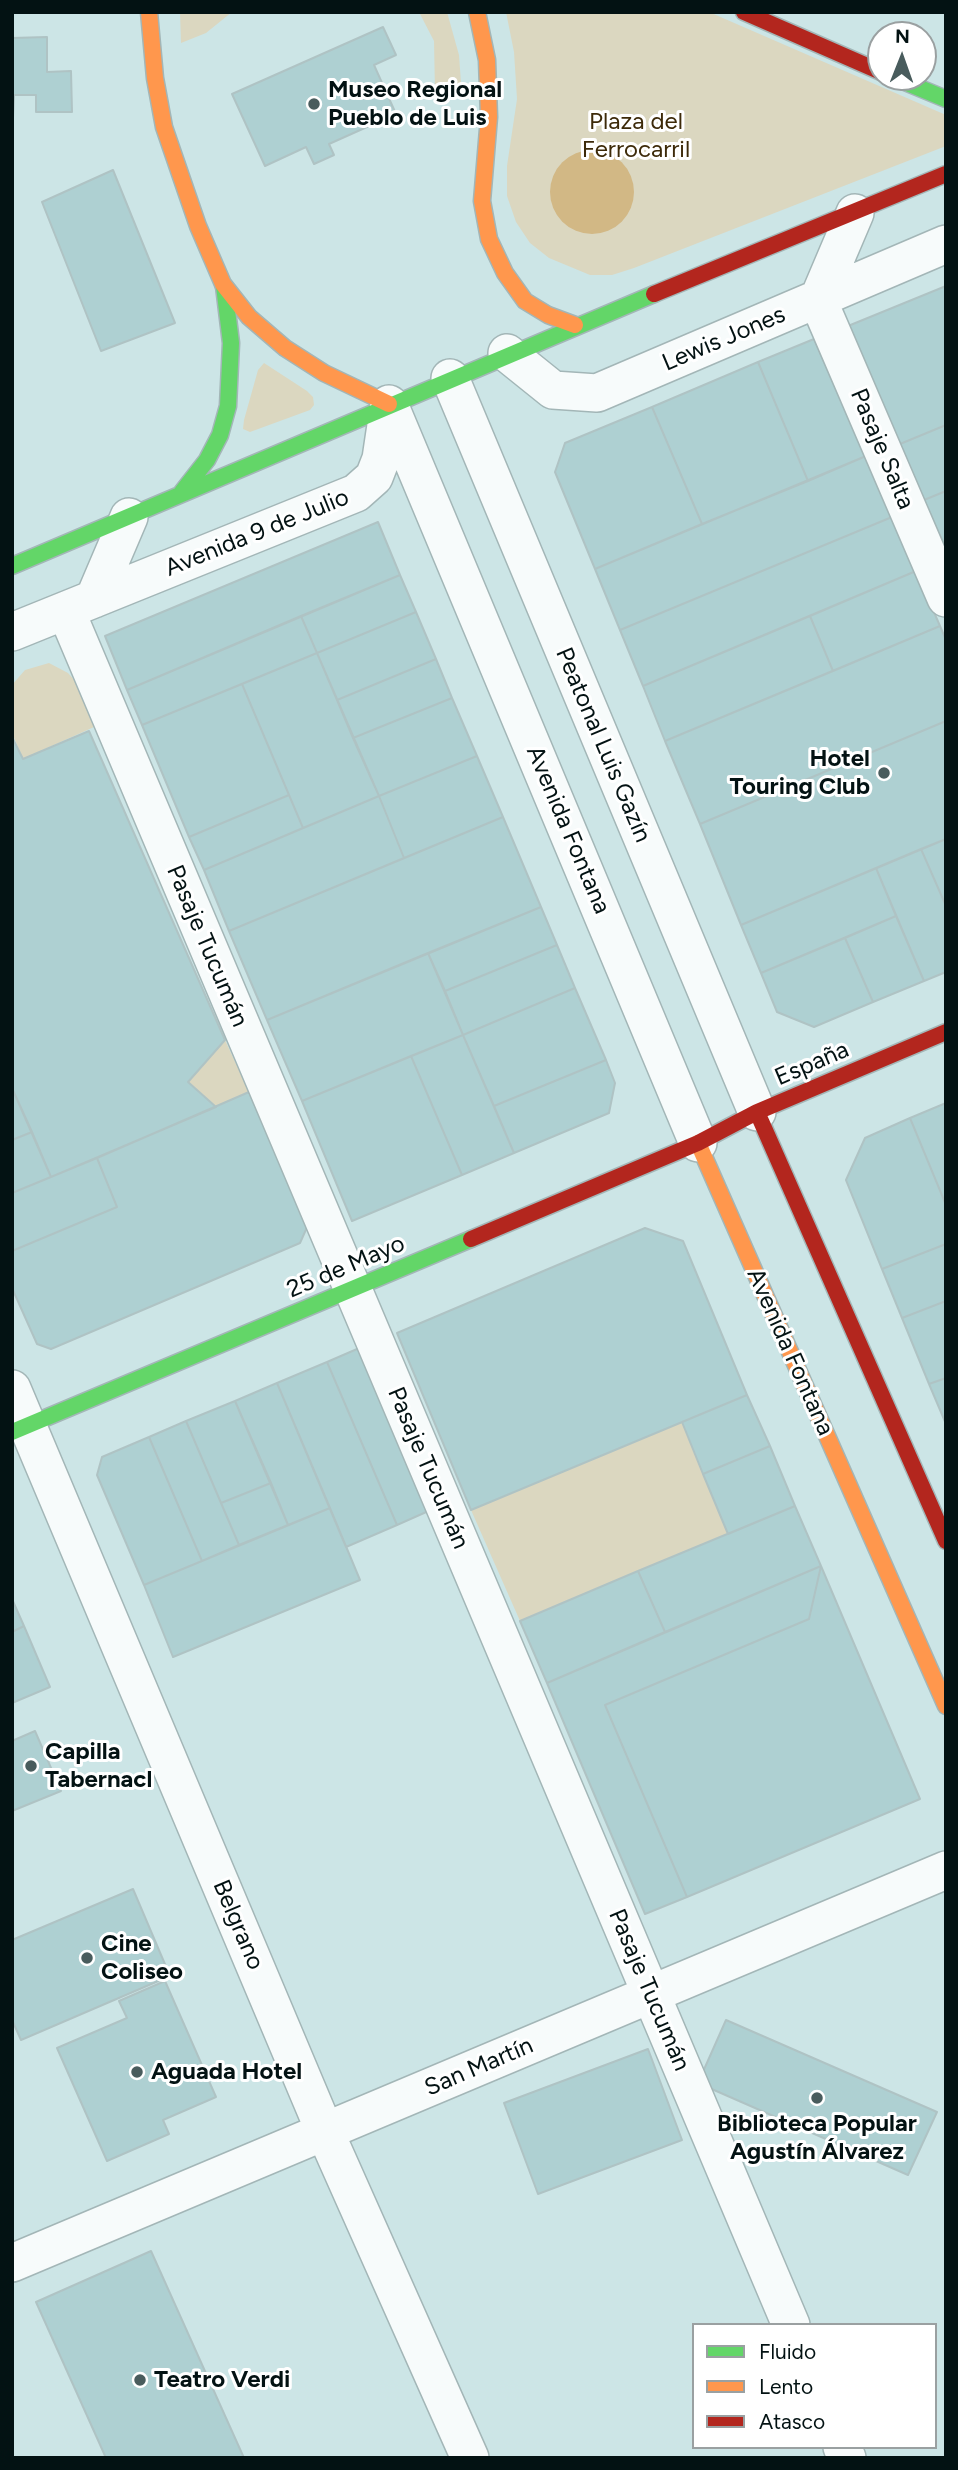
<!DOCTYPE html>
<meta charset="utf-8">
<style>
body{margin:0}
#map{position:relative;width:958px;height:2470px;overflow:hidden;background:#cce5e6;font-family:Figtree,sans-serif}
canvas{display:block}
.frame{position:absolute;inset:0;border:14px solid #031213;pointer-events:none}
.legend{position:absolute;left:692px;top:2323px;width:245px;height:126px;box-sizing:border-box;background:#fff;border:2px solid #9aa0a1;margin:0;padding:9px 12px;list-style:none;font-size:21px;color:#031213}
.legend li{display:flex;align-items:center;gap:14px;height:35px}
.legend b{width:35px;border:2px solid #9aa0a1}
.north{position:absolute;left:867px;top:21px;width:70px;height:70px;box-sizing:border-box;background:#fff;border:2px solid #9aa0a1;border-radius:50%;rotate:1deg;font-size:19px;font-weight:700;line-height:28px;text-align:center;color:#031213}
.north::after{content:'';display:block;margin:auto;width:24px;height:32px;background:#495c5d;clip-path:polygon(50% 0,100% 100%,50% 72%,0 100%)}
</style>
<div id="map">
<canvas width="958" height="2470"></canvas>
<div class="frame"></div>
<ul class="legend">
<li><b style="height:9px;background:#63d668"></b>Fluido</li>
<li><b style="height:9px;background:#ff974d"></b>Lento</li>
<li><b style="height:9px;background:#b3261e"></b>Atasco</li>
</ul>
<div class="north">N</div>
</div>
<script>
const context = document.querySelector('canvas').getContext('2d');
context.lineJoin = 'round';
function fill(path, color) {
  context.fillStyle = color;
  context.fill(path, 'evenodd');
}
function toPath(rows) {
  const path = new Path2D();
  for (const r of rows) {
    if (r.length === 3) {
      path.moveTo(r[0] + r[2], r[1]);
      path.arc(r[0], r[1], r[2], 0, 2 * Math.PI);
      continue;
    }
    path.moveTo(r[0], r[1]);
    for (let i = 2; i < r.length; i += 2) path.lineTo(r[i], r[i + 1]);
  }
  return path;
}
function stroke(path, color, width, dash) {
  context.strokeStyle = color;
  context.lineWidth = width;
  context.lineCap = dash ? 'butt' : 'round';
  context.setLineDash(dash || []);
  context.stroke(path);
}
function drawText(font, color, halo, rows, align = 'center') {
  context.font = font + ' Figtree,sans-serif';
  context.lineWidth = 6;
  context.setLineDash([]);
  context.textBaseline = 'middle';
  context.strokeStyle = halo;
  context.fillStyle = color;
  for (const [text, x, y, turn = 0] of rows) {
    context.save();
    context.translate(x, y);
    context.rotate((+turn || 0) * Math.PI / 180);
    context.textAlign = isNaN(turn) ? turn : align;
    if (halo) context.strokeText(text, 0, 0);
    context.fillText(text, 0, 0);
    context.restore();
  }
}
const green = toPath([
 [180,12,232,12,206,33,181,43],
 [419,12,447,12,459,55,461,83,435,93,434,41],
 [506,12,709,12,946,115,946,146,634,268,612,275,590,275,549,258,530,243,516,222,507,196,507,166,517,99,514,52],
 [264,363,307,391,313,397,314,405,310,410,250,432,243,429,244,420,258,370],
 [49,663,68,673,77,683,94,727,23,759,12,733,12,685,25,670],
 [225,1040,249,1092,216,1107,188,1082],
 [682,1422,728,1534,520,1621,471,1510]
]);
const water = toPath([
 [592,192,42]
]);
const building = toPath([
 [383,27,396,55,374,65,396,114,329,144,334,155,314,164,306,147,265,166,232,94,383,27],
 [47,37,47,72,71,71,72,112,36,112,36,95,14,95,12,141,12,38,47,37],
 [113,170,175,323,101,351,42,202,113,170],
 [946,286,946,425,900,444,848,326,946,286],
 [814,339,866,456,808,481,758,362,814,339],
 [758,362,808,481,702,524,652,407,758,362],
 [652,407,702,524,595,569,555,472,565,443,652,407],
 [946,425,946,491,924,500,900,444,946,425],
 [866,456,892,517,620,630,595,569,866,456],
 [946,491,946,549,924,500,946,491],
 [892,517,916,571,643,686,620,630,892,517],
 [378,522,400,575,127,690,105,636,378,522],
 [916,571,940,626,833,671,810,616,916,571],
 [400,575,416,612,317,653,301,616,400,575],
 [416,612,436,659,337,700,317,653,416,612],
 [301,616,317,653,142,725,127,690,301,616],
 [810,616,833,671,665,741,643,686,810,616],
 [940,626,946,640,946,721,700,824,665,741,940,626],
 [317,653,379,796,303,828,242,684,317,653],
 [436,659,452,698,353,738,337,700,436,659],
 [242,684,289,795,189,837,142,725,242,684],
 [452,698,477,756,379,796,353,738,452,698],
 [946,721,946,839,741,925,700,824,946,721],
 [89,731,225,1040,188,1082,216,1107,51,1177,12,1088,12,737,23,759,89,731],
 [477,756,503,817,404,858,379,796,477,756],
 [289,795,303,828,204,870,189,837,289,795],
 [379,796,404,858,229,931,204,870,379,796],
 [503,817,541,907,267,1020,229,931,503,817],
 [946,839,946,906,921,849,946,839],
 [921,849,946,906,946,972,924,981,876,868,921,849],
 [876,868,896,916,761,973,741,925,876,868],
 [541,907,557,945,445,991,428,953,541,907],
 [896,916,924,981,873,1002,845,938,896,916],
 [845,938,873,1002,814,1027,777,1012,761,973,845,938],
 [557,945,575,988,463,1035,445,991,557,945],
 [428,953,463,1035,302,1101,267,1020,428,953],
 [575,988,606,1060,494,1106,463,1035,575,988],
 [463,1035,514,1153,462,1175,411,1056,463,1035],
 [411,1056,462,1175,352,1221,302,1101,411,1056],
 [606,1060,615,1083,609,1113,514,1153,494,1106,606,1060],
 [12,1088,32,1132,12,1140,12,1088],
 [249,1092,308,1225,300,1243,51,1349,37,1344,12,1288,12,1251,117,1207,97,1158,249,1092],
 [946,1103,946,1205,910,1118,946,1103],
 [910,1118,946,1205,946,1244,882,1269,846,1180,865,1138,910,1118],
 [32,1132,51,1177,12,1193,12,1140,32,1132],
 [97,1158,117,1207,12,1251,12,1193,97,1158],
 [645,1228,683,1241,747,1395,471,1510,397,1333,645,1228],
 [946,1244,946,1301,902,1318,882,1269,946,1244],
 [946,1301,946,1378,929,1384,902,1318,946,1301],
 [364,1346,433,1509,397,1525,327,1362,364,1346],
 [327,1362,397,1525,346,1547,277,1383,327,1362],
 [946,1378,946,1424,929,1384,946,1378],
 [277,1383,330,1508,288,1525,235,1401,277,1383],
 [747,1395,770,1446,703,1474,682,1422,747,1395],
 [235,1401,271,1483,221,1503,186,1421,235,1401],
 [186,1421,239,1545,202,1561,149,1437,186,1421],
 [149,1437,202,1561,144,1585,97,1475,102,1457,149,1437],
 [770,1446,795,1506,728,1534,703,1474,770,1446],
 [271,1483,288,1525,239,1545,221,1503,271,1483],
 [795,1506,821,1566,665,1632,638,1571,795,1506],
 [330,1508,360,1580,173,1657,144,1585,330,1508],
 [821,1566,809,1619,605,1705,687,1897,645,1914,547,1683,821,1566],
 [821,1566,920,1799,687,1897,605,1705,809,1619,821,1566],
 [638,1571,665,1632,547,1683,520,1621,638,1571],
 [12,1599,24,1626,12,1632,12,1599],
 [24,1626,50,1687,12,1703,12,1632,24,1626],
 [35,1731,61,1791,12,1811,12,1741,35,1731],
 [133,1889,170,1976,21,2040,12,2020,12,1940,133,1889],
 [165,1981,216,2097,163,2120,169,2134,107,2161,57,2048,127,2018,119,2001,165,1981],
 [726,2020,937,2112,908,2175,698,2083,726,2020],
 [648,2049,682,2140,538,2194,504,2103,648,2049],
 [151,2251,244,2458,106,2458,36,2302,151,2251]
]);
const street = toPath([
 [855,213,818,300,946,598],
 [507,353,553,390,597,393,946,244],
 [450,378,757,1112],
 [389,404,698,1143],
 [94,599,129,517],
 [66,611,791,2325],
 [12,632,356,493,374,477,381,459,389,405],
 [12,1389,325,2132,470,2458],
 [12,2263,946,1870],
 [842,2447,847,2458]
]);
const fast = toPath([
 [893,77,946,99],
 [182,492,207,460,220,435,228,406,231,343,224,286],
 [12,566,654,294],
 [12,1432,471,1239]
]);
const slow = toPath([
 [149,12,155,78,164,127,198,226,223,284,249,317,285,348,324,373,389,404],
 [477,12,487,60,489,117,482,201,489,239,505,273,525,301,548,315,575,325],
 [698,1143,946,1706]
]);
const jam = toPath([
 [744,12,881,72],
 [654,294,946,174],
 [757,1112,946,1541],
 [471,1239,698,1143,757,1112,946,1032]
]);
const markers = [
 [314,104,7,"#495c5d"],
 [884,773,7,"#495c5d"],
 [31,1766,7,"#495c5d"],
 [87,1958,7,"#495c5d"],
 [137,2072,7,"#495c5d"],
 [817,2098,7,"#495c5d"],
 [140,2380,7,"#495c5d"]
];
const poiNames = [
 ["Museo Regional",328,90],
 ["Pueblo de Luis",328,118],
 ["Hotel",870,759,"right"],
 ["Touring Club",870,787,"right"],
 ["Capilla",45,1752],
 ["Tabernacl",45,1780],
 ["Cine",101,1944],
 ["Coliseo",101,1972],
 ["Aguada Hotel",151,2072],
 ["Biblioteca Popular",817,2124,"center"],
 ["Agustín Álvarez",817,2152,"center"],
 ["Teatro Verdi",154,2380]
];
const parkNames = [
 ["Plaza del",636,122],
 ["Ferrocarril",636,150]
];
const streetNames = [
 ["Lewis Jones",724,339,-23],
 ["Pasaje Salta",882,449,67],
 ["Avenida 9 de Julio",257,533,-22],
 ["Peatonal Luis Gazín",603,745,67],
 ["Avenida Fontana",568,830,67],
 ["Pasaje Tucumán",207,946,67],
 ["España",812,1064,-23],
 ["25 de Mayo",346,1267,-23],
 ["Avenida Fontana",790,1352,66],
 ["Pasaje Tucumán",428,1468,67],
 ["Belgrano",238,1925,67],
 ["Pasaje Tucumán",649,1990,67],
 ["San Martín",479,2067,-23]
];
fill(green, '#dbd7c0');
fill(water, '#d2b885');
fill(building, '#aed0d2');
stroke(building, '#afc3c4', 2);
stroke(street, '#a3b6b7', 40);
stroke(fast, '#a3b6b7', 19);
stroke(slow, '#a3b6b7', 19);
stroke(jam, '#a3b6b7', 19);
stroke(street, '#f7fbfb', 37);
stroke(fast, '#63d668', 16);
stroke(slow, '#ff974d', 16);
stroke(jam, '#b3261e', 16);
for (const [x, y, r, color] of markers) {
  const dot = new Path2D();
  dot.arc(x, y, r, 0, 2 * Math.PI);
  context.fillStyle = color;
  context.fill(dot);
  stroke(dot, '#fff', 2.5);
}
drawText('bold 24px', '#031213', '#fff', poiNames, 'left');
drawText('24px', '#3d2a09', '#fff', parkNames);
drawText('24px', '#031213', '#fff', streetNames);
</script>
